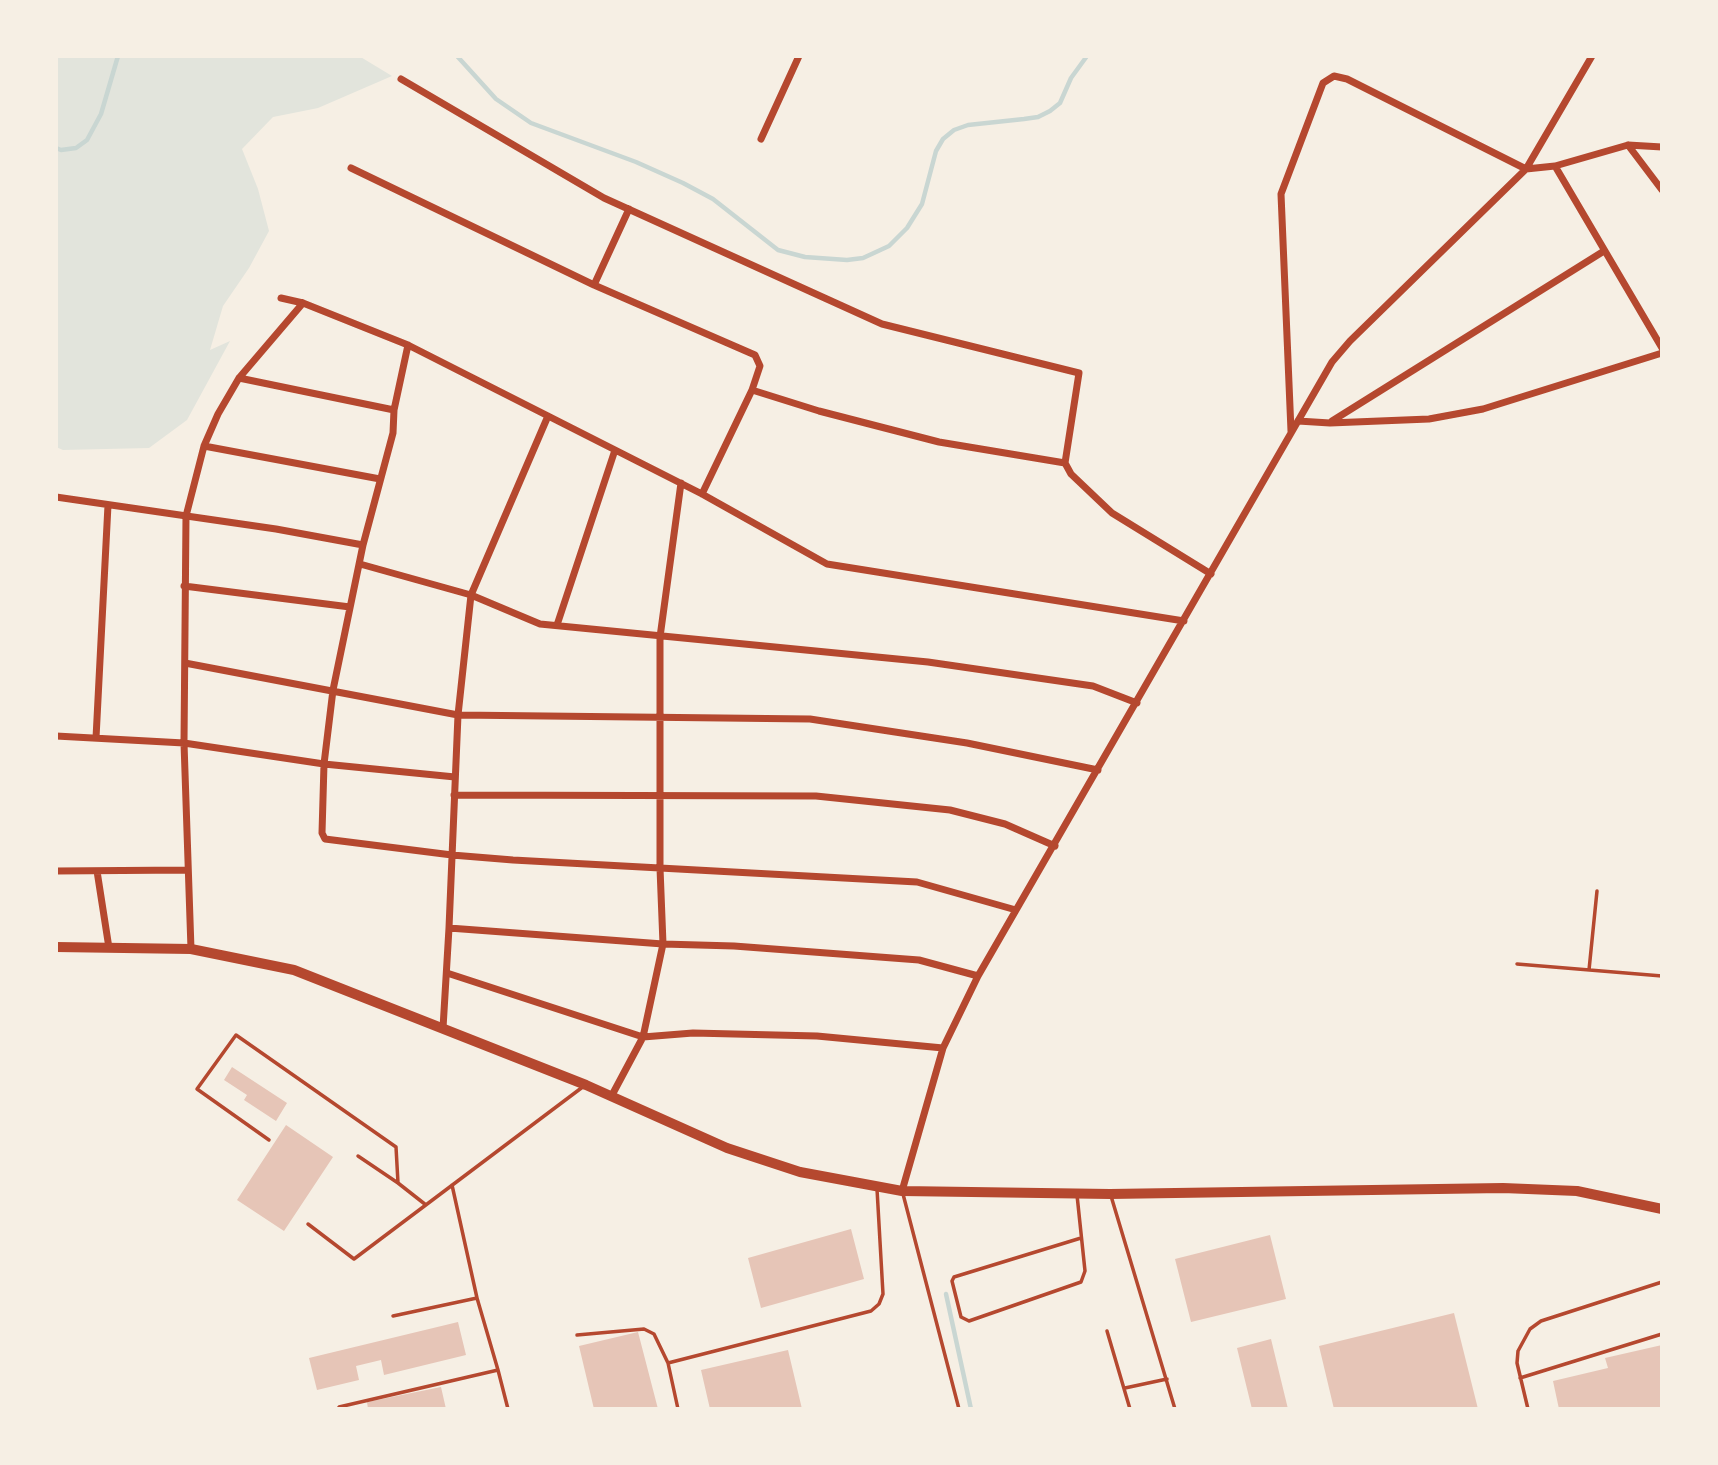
<!DOCTYPE html>
<style>
body{margin:0}
#map{position:relative;width:1718px;height:1465px;overflow:hidden;background:#f6efe4;font-family:Literata,serif}
canvas{display:block}
.frame{position:absolute;inset:0;border:58px solid #f6efe4;pointer-events:none}
</style>
<div id="map">
<canvas width="1718" height="1465"></canvas>
<div class="frame"></div>
</div>
<script>
const context = document.querySelector('canvas').getContext('2d');
context.lineJoin = 'round';
function fill(path, color) {
  context.fillStyle = color;
  context.fill(path, 'evenodd');
}
function toPath(rows) {
  const path = new Path2D();
  for (const r of rows) {
    path.moveTo(r[0], r[1]);
    for (let i = 2; i < r.length; i += 2) path.lineTo(r[i], r[i + 1]);
  }
  return path;
}
function stroke(path, color, width, dash) {
  context.strokeStyle = color;
  context.lineWidth = width;
  context.lineCap = dash ? 'butt' : 'round';
  context.setLineDash(dash || []);
  context.stroke(path);
}
const green = toPath([
 [56,56,359,56,392,76,318,108,273,117,242,149,258,189,269,231,249,268,223,306,210,350,230,341,187,420,149,448,63,450,56,447]
]);
const stream = toPath([
 [457,56,496,99,531,123,636,162,683,183,713,199,778,250,805,257,847,260,863,258,889,246,907,228,922,204,936,151,943,139,954,130,968,125,1024,119,1038,117,1050,111,1060,103,1071,78,1087,56],
 [56,148,61,150,76,148,87,140,101,114,118,56],
 [946,1294,971,1409]
]);
const building = toPath([
 [232,1067,287,1103,276,1121,244,1100,247,1095,224,1080],
 [286,1125,333,1157,284,1231,237,1200],
 [851,1229,864,1279,761,1308,748,1258],
 [1270,1235,1286,1299,1191,1322,1175,1259],
 [1454,1313,1478,1409,1334,1409,1319,1346],
 [458,1322,466,1355,384,1375,381,1360,356,1366,359,1380,317,1390,309,1358],
 [638,1332,658,1409,594,1409,579,1346],
 [1271,1339,1288,1409,1252,1409,1237,1348],
 [1662,1345,1662,1409,1559,1409,1553,1381,1608,1368,1605,1358],
 [788,1350,802,1409,710,1409,701,1370],
 [441,1387,446,1409,368,1409,367,1402]
]);
const service = toPath([
 [1517,964,1662,976],
 [1589,970,1597,891],
 [269,1140,197,1089,236,1035,396,1147,398,1183,426,1205],
 [358,1156,398,1183],
 [903,1194,959,1409],
 [1077,1195,1085,1271,1081,1282,969,1321,961,1317,952,1281,954,1277,1081,1238],
 [1111,1196,1175,1409],
 [308,1224,354,1259,584,1086],
 [393,1316,477,1298,452,1185],
 [1107,1331,1130,1409],
 [577,1335,644,1329,654,1334,668,1363],
 [498,1370,508,1409],
 [1520,1378,1662,1334],
 [1125,1388,1167,1379],
 [340,1409,339,1407,498,1370,477,1298],
 [678,1409,668,1363,871,1311,879,1304,883,1294,877,1189],
 [1528,1409,1517,1363,1518,1351,1530,1329,1541,1321,1662,1282]
]);
const minor = toPath([
 [401,79,604,198,882,324,1079,373,1065,463,1071,474,1112,513,1211,574],
 [761,139,799,56],
 [1628,145,1555,166,1662,348],
 [1662,147,1628,145,1662,190],
 [351,168,594,285,755,355,760,366,752,390,702,494],
 [594,285,629,209],
 [281,298,303,303,408,345,702,494,827,564,1184,621],
 [408,345,394,410,393,433,363,545,333,690,324,764,322,833,325,839,452,855,513,860,917,882,1016,910],
 [239,378,394,410],
 [752,390,819,411,939,442,1065,463],
 [1298,421,1330,423,1429,419,1483,409,1662,353],
 [1332,421,1604,251],
 [1291,431,1281,194,1323,83,1334,76,1347,79,1526,169,1555,166],
 [204,446,380,479],
 [56,497,276,529,363,545],
 [360,564,471,595,540,624,928,662,1093,686,1137,703],
 [184,586,350,607],
 [557,625,615,450],
 [185,663,458,715,810,719,967,743,1098,770],
 [56,736,184,743,324,764,455,777],
 [96,738,108,505],
 [454,795,816,796,950,810,1005,824,1055,846],
 [56,871,188,870],
 [97,871,109,948],
 [449,928,663,944,734,946,919,960,978,976],
 [191,949,184,743,186,516,204,446,218,414,239,378,303,303],
 [447,973,643,1037,693,1033,817,1036,943,1048],
 [443,1028,449,928,458,715,471,595,548,416],
 [611,1097,643,1037,663,944,660,868,660,637,681,483],
 [902,1191,943,1048,978,976,1332,362,1350,341,1526,169,1592,56]
]);
const tertiary = toPath([
 [56,947,191,949,294,970,586,1085,727,1148,800,1172,902,1191,1110,1194,1503,1188,1577,1191,1662,1209]
]);
fill(green, '#e2e4dc');
stroke(stream, '#c9d6d2', 4.5);
fill(building, '#e6c5b7');
stroke(service, '#b5482f', 3.5);
stroke(minor, '#b5482f', 7);
stroke(tertiary, '#b5482f', 10);
</script>
